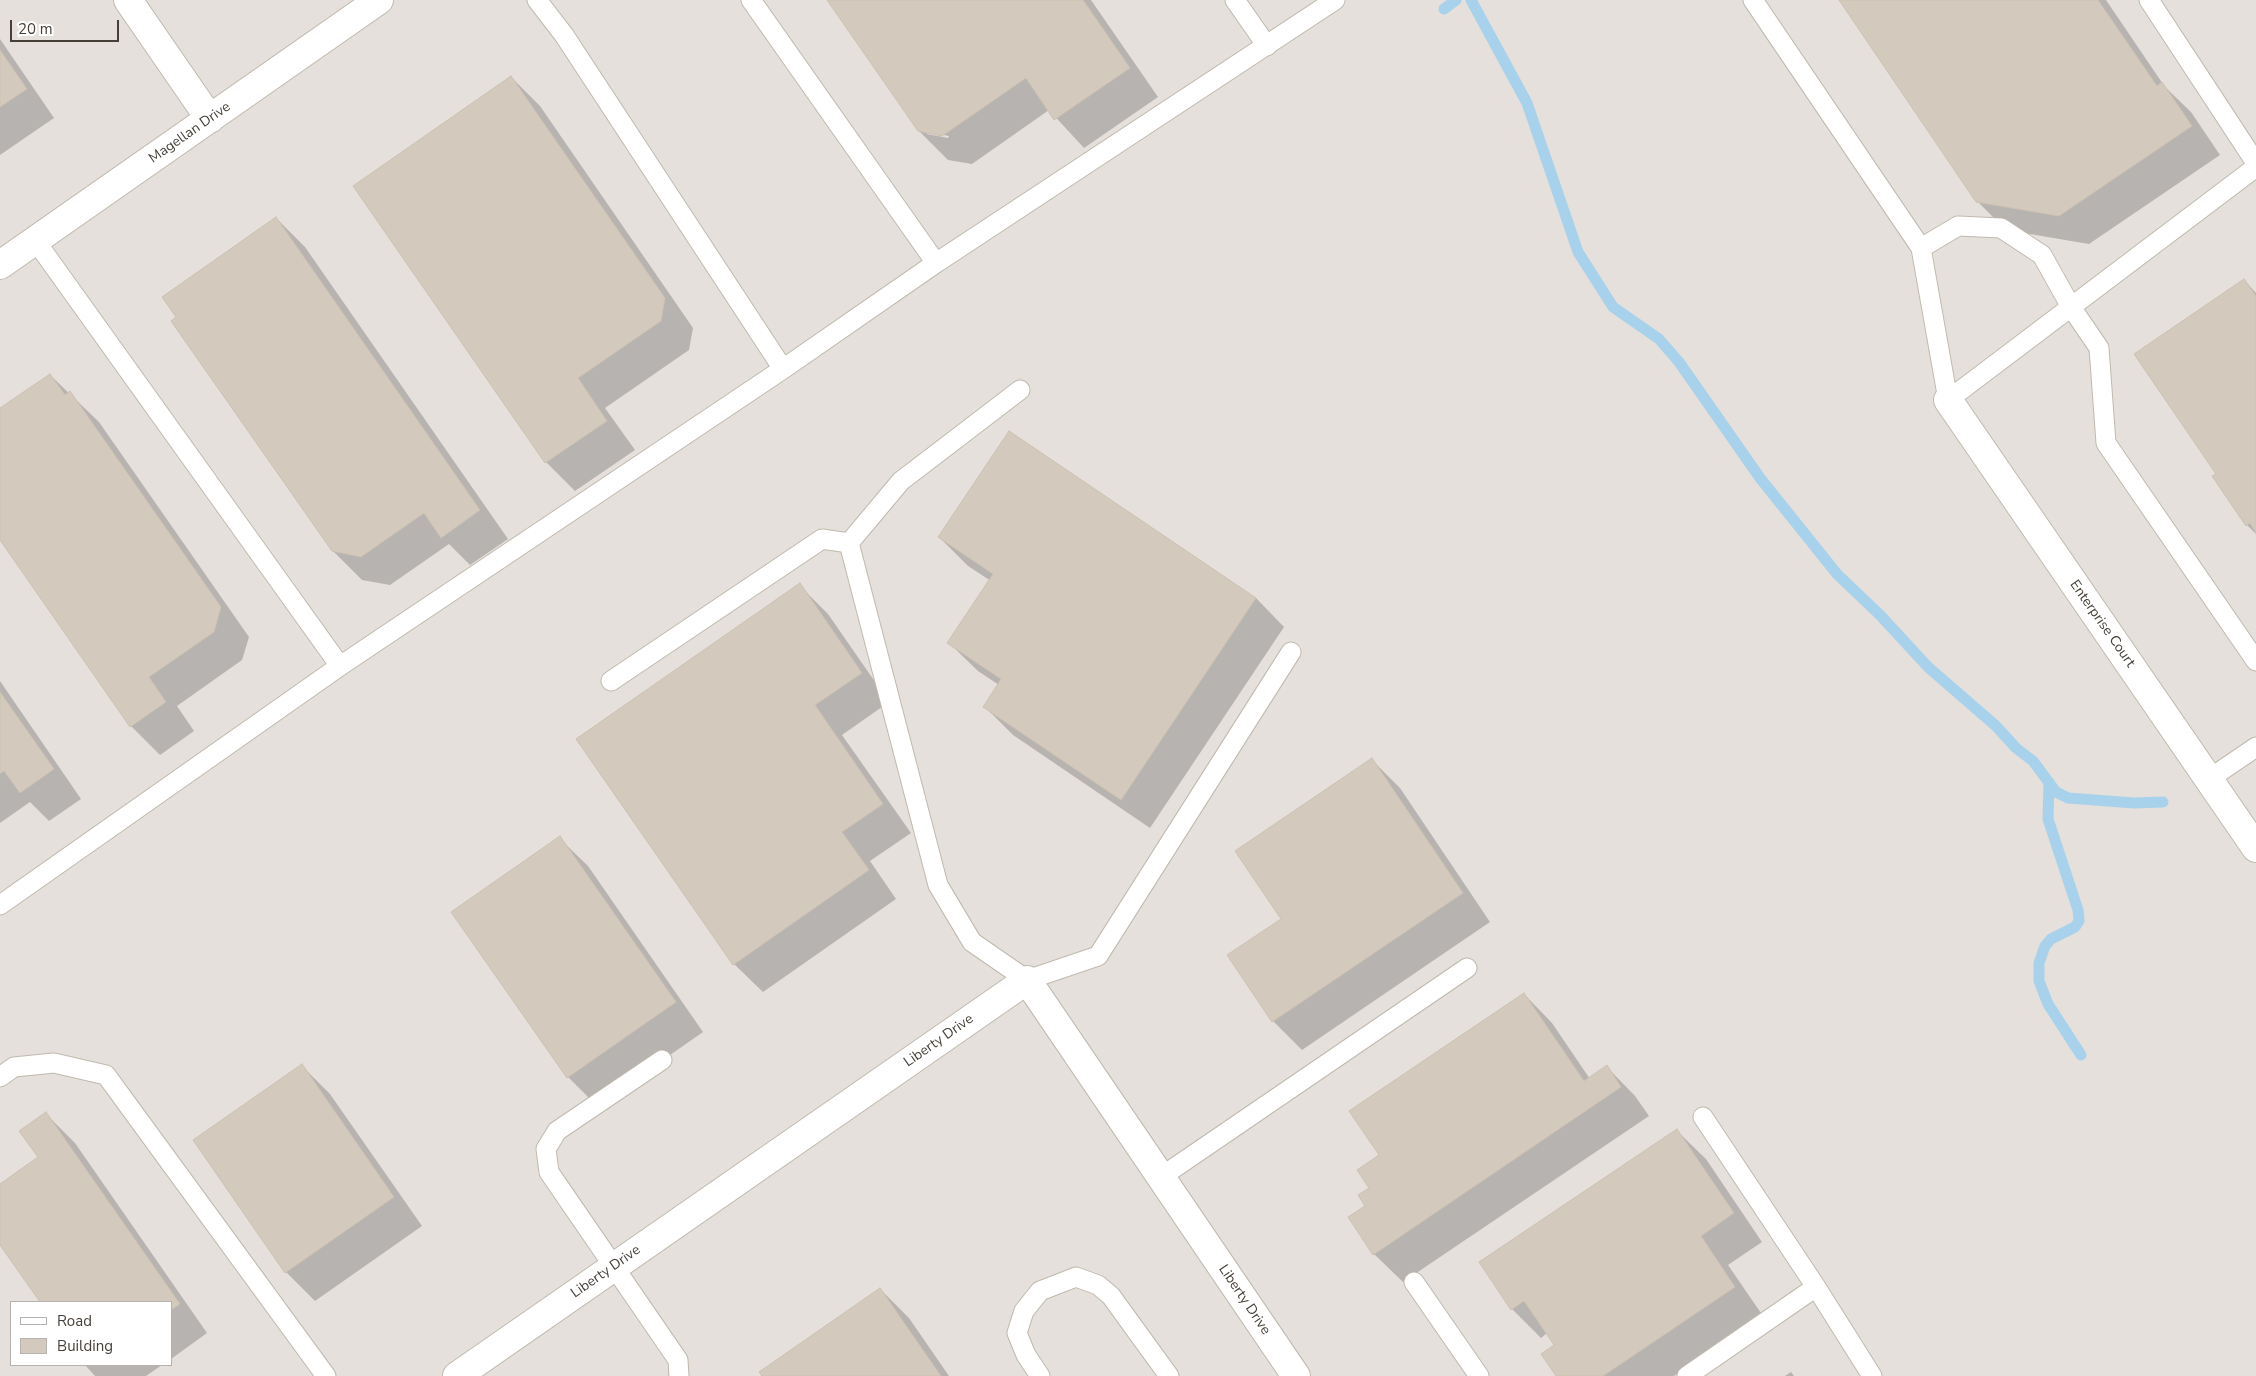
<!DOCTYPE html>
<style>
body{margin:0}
#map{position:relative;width:2256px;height:1376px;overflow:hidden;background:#f2eee7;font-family:"Nunito Sans",sans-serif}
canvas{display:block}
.legend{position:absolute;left:10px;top:1301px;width:162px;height:65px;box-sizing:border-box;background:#fff;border:1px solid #b5b2af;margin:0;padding:6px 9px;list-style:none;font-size:15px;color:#453f37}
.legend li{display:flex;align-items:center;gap:10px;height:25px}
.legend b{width:25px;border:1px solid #b5b2af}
.scale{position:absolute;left:10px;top:20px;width:109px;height:22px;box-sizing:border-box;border:2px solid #453f37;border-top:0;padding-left:6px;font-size:15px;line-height:18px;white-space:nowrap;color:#453f37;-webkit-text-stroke:4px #fff;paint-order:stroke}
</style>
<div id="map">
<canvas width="2256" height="1376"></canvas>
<ul class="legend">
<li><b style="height:6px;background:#fff"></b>Road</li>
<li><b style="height:14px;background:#d3cabd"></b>Building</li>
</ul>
<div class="scale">20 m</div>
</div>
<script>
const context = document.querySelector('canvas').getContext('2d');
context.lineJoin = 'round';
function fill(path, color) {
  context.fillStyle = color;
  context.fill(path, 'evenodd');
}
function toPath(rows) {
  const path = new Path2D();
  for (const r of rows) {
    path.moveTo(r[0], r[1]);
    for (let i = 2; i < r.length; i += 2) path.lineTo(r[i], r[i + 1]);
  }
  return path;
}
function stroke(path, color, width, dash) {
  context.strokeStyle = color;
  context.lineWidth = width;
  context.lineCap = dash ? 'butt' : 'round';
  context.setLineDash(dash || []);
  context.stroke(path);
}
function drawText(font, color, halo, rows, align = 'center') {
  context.font = font + ' "Nunito Sans",sans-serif';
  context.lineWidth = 4.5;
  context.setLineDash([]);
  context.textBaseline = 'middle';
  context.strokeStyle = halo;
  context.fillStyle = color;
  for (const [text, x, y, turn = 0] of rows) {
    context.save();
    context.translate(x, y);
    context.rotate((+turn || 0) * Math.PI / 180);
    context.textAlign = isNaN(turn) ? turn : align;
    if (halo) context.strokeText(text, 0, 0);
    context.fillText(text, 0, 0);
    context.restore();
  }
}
const industrial = toPath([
 [0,0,2256,0,2256,1376,0,1376],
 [11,1302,171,1302,171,1365,11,1365]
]);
const shadow = toPath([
 [828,0,1091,0,1158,97,1084,148,1049,110,972,164,948,160,919,131],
 [927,132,949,136,948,138,927,134],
 [1841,0,2106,0,2165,87,2191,112,2220,155,2089,244,2006,230,1977,201],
 [0,39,54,118,0,155],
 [511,77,540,106,693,328,689,350,605,408,635,450,575,491,546,462,355,186],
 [276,218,305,247,508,539,470,565,449,544,390,585,362,580,333,551,178,317],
 [2244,280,2256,293,2256,534,2247,525,2214,477,2218,474],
 [50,375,99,422,249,637,242,660,177,706,194,731,160,755,131,726,0,538,0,410],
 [939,537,1256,598,1284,627,1150,828,1013,735,985,707,999,685,978,671,949,643,991,581,968,566],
 [799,585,828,614,889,702,842,735,911,833,870,861,896,899,763,992,734,964],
 [0,681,81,799,49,821,30,802,0,823],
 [1372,760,1400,788,1490,922,1302,1050,1273,1021,1229,956,1283,919],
 [559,838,588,866,703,1032,597,1106,568,1077,453,912],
 [1524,994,1552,1023,1590,1079,1607,1067,1635,1096,1649,1116,1403,1282,1374,1254,1366,1206,1380,1156],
 [302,1066,330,1094,422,1226,315,1301,286,1272,195,1140],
 [46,1114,75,1143,207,1333,171,1359,171,1302,41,1302,0,1243,0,1185,39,1158],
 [1677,1131,1706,1159,1762,1242,1728,1265,1763,1316,1674,1376,1558,1376,1556,1346,1547,1333,1541,1338,1512,1309,1481,1263],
 [880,1289,909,1318,949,1376,763,1376],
 [85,1365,162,1365,146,1376,95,1376],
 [1791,1372,1794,1376,1785,1376]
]);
const stream = toPath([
 [1471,0,1527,103,1578,252,1613,307,1659,339,1679,362,1760,478,1837,574,1880,615,1928,667,1996,726,2016,748,2033,761,2056,792,2068,798,2134,803,2163,802],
 [1444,9,1456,0],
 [2049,782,2048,819,2078,910,2079,921,2075,927,2051,939,2045,946,2039,963,2039,981,2048,1004,2081,1055]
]);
const building = toPath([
 [827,0,1083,0,1130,68,1054,120,1026,78,942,136,918,131,827,0],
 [1839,0,2098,0,2157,86,2162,82,2192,126,2059,216,1976,202,1839,0],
 [0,50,27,89,0,107,0,50],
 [511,76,665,298,661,321,578,378,607,421,545,463,353,186,511,76],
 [276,217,480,510,441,538,424,513,361,557,332,551,171,321,176,317,162,297,276,217],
 [2244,279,2256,296,2256,533,2250,523,2246,526,2212,476,2216,474,2134,354,2244,279],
 [50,374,65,395,70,391,221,607,214,632,149,677,166,702,130,727,0,540,0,408,50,374],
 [1009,431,1256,598,1121,800,983,707,1001,679,947,643,993,574,938,537,1009,431],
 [800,583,862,673,815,705,883,804,842,832,869,870,733,965,576,739,800,583],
 [0,692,54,769,20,793,4,771,0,774,0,692],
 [1372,758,1463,893,1272,1022,1227,955,1281,919,1235,851,1372,758],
 [560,836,676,1002,567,1078,451,912,560,836],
 [1524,993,1584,1081,1607,1065,1621,1087,1373,1255,1348,1217,1365,1206,1358,1195,1369,1188,1357,1170,1379,1155,1349,1111,1524,993],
 [302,1064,394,1197,285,1273,193,1140,302,1064],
 [46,1112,180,1304,171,1310,171,1302,40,1302,0,1245,0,1184,38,1157,19,1131,46,1112],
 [1677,1129,1734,1213,1701,1236,1735,1287,1603,1376,1556,1376,1541,1354,1554,1345,1524,1301,1511,1310,1479,1262,1677,1129],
 [880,1288,941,1376,762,1376,759,1372,880,1288]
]);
const lane = toPath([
 [537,0,564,35,783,369],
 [751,0,936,263],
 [1235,0,1267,46],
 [1753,0,1921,248,1948,400,2256,167],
 [2149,0,2256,163],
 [35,240,340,666],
 [1921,248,1958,226,2001,228,2042,255,2071,307,2099,348,2106,443,2256,661],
 [849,543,901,481,1020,390],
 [611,681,822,539,849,543,938,885,972,942,1027,980,1098,956,1291,652],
 [2209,779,2256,747],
 [0,905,340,666,783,369,936,263,1335,0],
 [662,1060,557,1131,546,1149,549,1172,678,1360,679,1376],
 [0,1077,14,1067,54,1063,106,1075,326,1376],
 [1161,1177,1467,968],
 [1414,1282,1479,1376],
 [1816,1287,1872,1376],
 [1040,1376,1026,1355,1017,1333,1024,1311,1040,1291,1076,1277,1098,1285,1111,1296,1169,1376],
 [1687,1376,1816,1287,1703,1117]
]);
const street = toPath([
 [128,0,210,119],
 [0,265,379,0],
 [1948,400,2256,848],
 [457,1376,1027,980,1296,1376]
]);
const streetNames = [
 ["Magellan Drive",190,133,-35],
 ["Enterprise Court",2102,624,55],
 ["Liberty Drive",939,1041,-35],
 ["Liberty Drive",606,1272,-35],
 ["Liberty Drive",1244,1300,56]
];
fill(industrial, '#e5e0dc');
fill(shadow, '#0003');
stroke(stream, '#a8d2eb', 11);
fill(building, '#d3cabd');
stroke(building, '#cdc1b1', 1);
stroke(lane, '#c0b9ad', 21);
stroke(street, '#c0b9ad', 30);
stroke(lane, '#fff', 19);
stroke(street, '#fff', 28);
drawText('14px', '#453f37', '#fff', streetNames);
</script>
